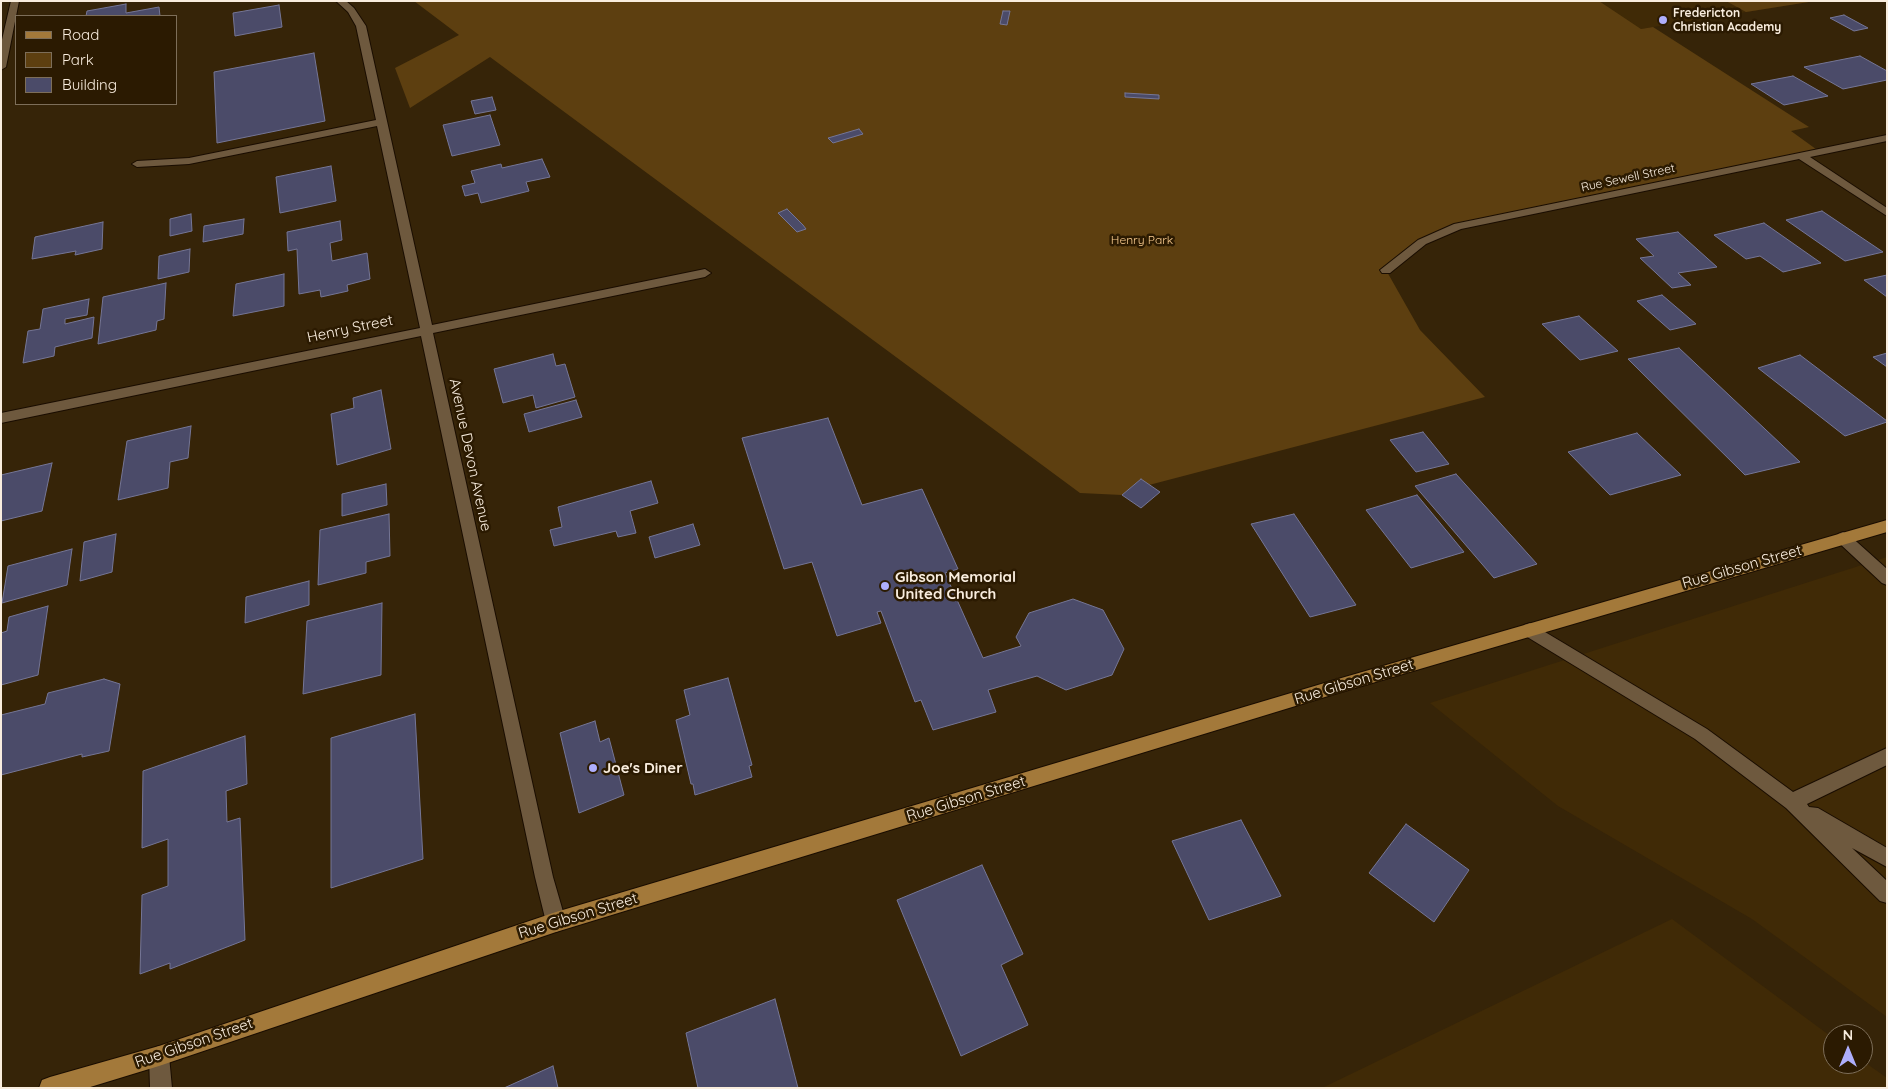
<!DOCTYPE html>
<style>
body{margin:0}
#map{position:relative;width:1888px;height:1089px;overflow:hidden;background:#362408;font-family:Quicksand,sans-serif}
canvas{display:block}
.frame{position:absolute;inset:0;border:2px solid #f9edde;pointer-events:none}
.legend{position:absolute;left:15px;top:15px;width:162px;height:90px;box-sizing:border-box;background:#2b1a01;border:1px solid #7d6e59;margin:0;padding:6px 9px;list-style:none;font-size:15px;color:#f9edde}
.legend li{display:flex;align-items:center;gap:10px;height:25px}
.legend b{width:25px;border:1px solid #7d6e59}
.north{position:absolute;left:1823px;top:1024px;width:50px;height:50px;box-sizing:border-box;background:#2b1a01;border:1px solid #7d6e59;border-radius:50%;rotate:0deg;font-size:14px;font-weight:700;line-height:20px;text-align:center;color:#f9edde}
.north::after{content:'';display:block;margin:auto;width:18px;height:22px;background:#aeaefb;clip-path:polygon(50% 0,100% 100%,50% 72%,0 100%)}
</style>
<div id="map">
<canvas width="1888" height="1089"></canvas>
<div class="frame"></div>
<ul class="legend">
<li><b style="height:6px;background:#a3793a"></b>Road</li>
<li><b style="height:14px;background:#5d3f10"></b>Park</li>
<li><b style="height:14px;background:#4b4b69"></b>Building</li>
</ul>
<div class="north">N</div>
</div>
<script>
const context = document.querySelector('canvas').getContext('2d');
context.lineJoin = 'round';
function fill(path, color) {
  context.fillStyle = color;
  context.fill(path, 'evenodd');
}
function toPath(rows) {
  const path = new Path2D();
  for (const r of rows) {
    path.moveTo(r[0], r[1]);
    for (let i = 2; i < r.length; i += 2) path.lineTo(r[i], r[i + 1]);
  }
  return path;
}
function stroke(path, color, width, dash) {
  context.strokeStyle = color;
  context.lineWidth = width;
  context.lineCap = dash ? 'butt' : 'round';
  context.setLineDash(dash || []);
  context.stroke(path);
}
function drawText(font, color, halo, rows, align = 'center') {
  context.font = font + ' Quicksand,sans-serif';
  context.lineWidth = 5;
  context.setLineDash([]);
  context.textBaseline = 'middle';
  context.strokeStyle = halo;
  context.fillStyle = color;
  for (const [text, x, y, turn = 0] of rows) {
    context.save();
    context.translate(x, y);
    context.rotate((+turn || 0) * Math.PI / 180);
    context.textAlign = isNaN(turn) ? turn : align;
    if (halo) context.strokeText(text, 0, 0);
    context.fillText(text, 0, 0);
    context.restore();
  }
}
const built = toPath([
 [1599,1,1815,1,1641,29],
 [1887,557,1887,1017,1752,919,1558,806,1430,703],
 [1672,919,1833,1038,1833,1064,1863,1064,1863,1061,1887,1078,1887,1088,1322,1088]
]);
const green = toPath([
 [414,1,1599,1,1641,29,1653,27,1809,127,1791,131,1820,152,1458,226,1422,242,1386,270,1420,330,1485,397,1149,485,1141,479,1122,495,1080,493,490,57,410,108,395,68,459,35],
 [1726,1,1815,1,1746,12]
]);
const building = toPath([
 [126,4,126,13,159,7,160,16,86,16,87,11,126,4],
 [279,5,282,27,235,36,233,13,279,5],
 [1003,11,1010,11,1007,25,1000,24,1003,11],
 [1844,15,1868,28,1854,31,1830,18,1844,15],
 [314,53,325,121,217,143,214,72,314,53],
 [1860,56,1887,71,1887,80,1843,89,1804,67,1860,56],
 [1793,76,1828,96,1784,105,1751,84,1793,76],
 [1125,93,1159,95,1159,99,1125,97,1125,93],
 [492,97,496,110,475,114,471,101,492,97],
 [490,115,500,145,452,156,443,125,490,115],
 [859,129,863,134,833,143,828,138,859,129],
 [542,159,550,177,526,182,529,191,481,203,478,193,465,196,462,186,475,183,471,171,501,164,502,168,542,159],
 [331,166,336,201,280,213,276,177,331,166],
 [787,209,803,225,806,229,797,232,778,213,787,209],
 [1822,211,1883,252,1845,261,1786,220,1822,211],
 [191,214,192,231,170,236,170,219,191,214],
 [244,219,243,234,203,242,204,226,244,219],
 [340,221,342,240,330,243,332,261,367,253,370,279,347,285,348,291,321,297,320,290,299,294,297,249,288,251,287,232,340,221],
 [103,222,102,249,75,255,76,251,32,259,35,237,103,222],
 [1764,223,1821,263,1783,272,1760,256,1746,259,1714,235,1764,223],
 [1678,232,1717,267,1678,273,1691,285,1672,288,1640,258,1654,256,1636,239,1678,232],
 [190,249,189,272,158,279,159,256,190,249],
 [284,274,284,306,233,316,236,284,284,274],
 [1887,275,1887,297,1864,280,1887,275],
 [166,283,164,319,157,321,156,330,98,344,103,297,166,283],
 [1662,295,1696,324,1670,330,1637,301,1662,295],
 [89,299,87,315,65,319,65,324,94,317,92,338,55,347,54,356,23,363,28,331,40,329,43,309,89,299],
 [1579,316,1618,351,1580,360,1542,324,1579,316],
 [1679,348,1800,462,1745,475,1628,359,1679,348],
 [1887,353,1887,367,1873,357,1887,353],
 [553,354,556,366,565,364,575,397,536,408,533,395,503,403,494,369,553,354],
 [1800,355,1887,421,1887,422,1845,436,1758,368,1800,355],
 [381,390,391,449,337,465,331,414,354,408,353,398,381,390],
 [576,400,582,417,529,432,524,414,576,400],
 [828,418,862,505,922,489,958,569,945,573,983,658,1021,646,1016,637,1029,613,1073,599,1103,610,1124,649,1112,675,1066,690,1037,676,988,690,996,712,933,730,921,700,915,702,881,611,877,612,881,623,837,636,812,562,784,569,742,438,828,418],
 [191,426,188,458,170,462,168,488,118,500,127,441,191,426],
 [1423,432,1449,464,1416,472,1390,440,1423,432],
 [1637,433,1681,475,1610,495,1568,452,1637,433],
 [52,463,42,511,1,521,1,475,52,463],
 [1456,474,1537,564,1494,578,1415,486,1456,474],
 [1141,479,1160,492,1141,508,1122,495,1141,479],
 [651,481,658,503,630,511,636,533,618,537,616,531,554,546,550,530,562,527,558,507,651,481],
 [386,484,387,505,342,516,342,494,386,484],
 [1417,495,1464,552,1411,568,1366,510,1417,495],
 [389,514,390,556,366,562,366,573,318,585,320,530,389,514],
 [1294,514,1356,605,1310,617,1251,524,1294,514],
 [693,524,700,545,655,558,649,537,693,524],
 [116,534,112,572,80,581,84,542,116,534],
 [72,549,67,585,2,603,8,566,72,549],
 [309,581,309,605,245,623,246,597,309,581],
 [382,603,381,675,303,694,307,621,382,603],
 [48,606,38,675,1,685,1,633,7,631,9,617,48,606],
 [728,678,752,765,749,766,752,777,695,795,693,784,691,784,676,720,690,715,684,690,728,678],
 [104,679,120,684,109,751,82,757,82,754,1,775,1,715,45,704,48,693,104,679],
 [415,714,423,859,331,888,331,738,415,714],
 [595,721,600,742,609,738,624,795,579,813,560,733,595,721],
 [245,736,247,784,226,791,227,822,240,818,245,940,170,969,170,963,140,974,142,895,168,886,168,839,142,848,143,771,245,736],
 [1241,820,1281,896,1209,920,1172,841,1241,820],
 [1406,824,1469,870,1434,922,1369,873,1406,824],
 [982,865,1023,954,1001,965,1028,1025,961,1056,897,900,982,865],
 [775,999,798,1088,698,1088,686,1033,775,999],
 [553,1066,558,1088,504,1088,553,1066]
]);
const minor = toPath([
 [11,1,19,1,6,67,1,70,1,44,11,1],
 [336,1,346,1,354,8,366,26,432,325,705,269,711,273,705,277,433,333,553,877,566,922,563,929,556,932,549,929,546,922,535,877,421,336,1,423,1,413,420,328,377,126,189,164,137,167,132,164,137,161,189,158,376,120,356,26,348,12,336,1],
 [1887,135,1887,141,1810,157,1887,208,1887,216,1799,159,1461,229,1426,244,1390,273,1382,273,1380,270,1418,240,1454,224,1887,135],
 [1843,532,1848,534,1887,569,1887,585,1882,583,1838,542,1836,538,1838,534,1843,532],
 [1530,623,1707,729,1793,792,1887,748,1887,765,1807,804,1809,807,1818,808,1887,848,1887,867,1852,848,1887,881,1887,903,1880,901,1786,808,1695,739,1524,635,1522,630,1524,625,1530,623],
 [159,1046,166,1049,169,1056,172,1088,150,1088,149,1056,152,1049,159,1046]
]);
const major = toPath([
 [1887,520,1887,532,1338,693,556,932,159,1066,87,1088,39,1088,42,1080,50,1077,159,1046,556,912,1338,679,1887,520]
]);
const markers = [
 [1663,20,5,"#aeaefb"],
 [885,586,5,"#aeaefb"],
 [593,768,5,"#aeaefb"]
];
const farPoinames = [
 ["Fredericton",1673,13],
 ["Christian Academy",1673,27]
];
const farStreetnames = [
 ["Rue Sewell Street",1628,178,-12]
];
const farParknames = [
 ["Henry Park",1142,240]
];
const streetNames = [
 ["Henry Street",350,329,-12],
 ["Avenue Devon Avenue",470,455,78],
 ["Rue Gibson Street",1742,567,-16],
 ["Rue Gibson Street",1354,682,-17],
 ["Rue Gibson Street",966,799,-17],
 ["Rue Gibson Street",578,916,-17],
 ["Rue Gibson Street",194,1043,-19]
];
const poiNames = [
 ["Gibson Memorial",895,577],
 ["United Church",895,594],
 ["Joe's Diner",603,768]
];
fill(built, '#402a06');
fill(green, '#5d3f10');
fill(building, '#4b4b69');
stroke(building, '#757696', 1);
stroke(minor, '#1a0d00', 2);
stroke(major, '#1a0d00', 2);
fill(minor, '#6e593e');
fill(major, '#a3793a');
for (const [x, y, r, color] of markers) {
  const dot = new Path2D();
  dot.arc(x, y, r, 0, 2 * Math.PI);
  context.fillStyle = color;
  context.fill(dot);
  stroke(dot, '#2b1a01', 2);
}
drawText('bold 12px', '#f9edde', '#2b1a01', farPoinames, 'left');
drawText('12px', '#f9edde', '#2b1a01', farStreetnames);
drawText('12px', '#facc8f', '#2b1a01', farParknames);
drawText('15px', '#f9edde', '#2b1a01', streetNames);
drawText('bold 15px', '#f9edde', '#2b1a01', poiNames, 'left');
</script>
